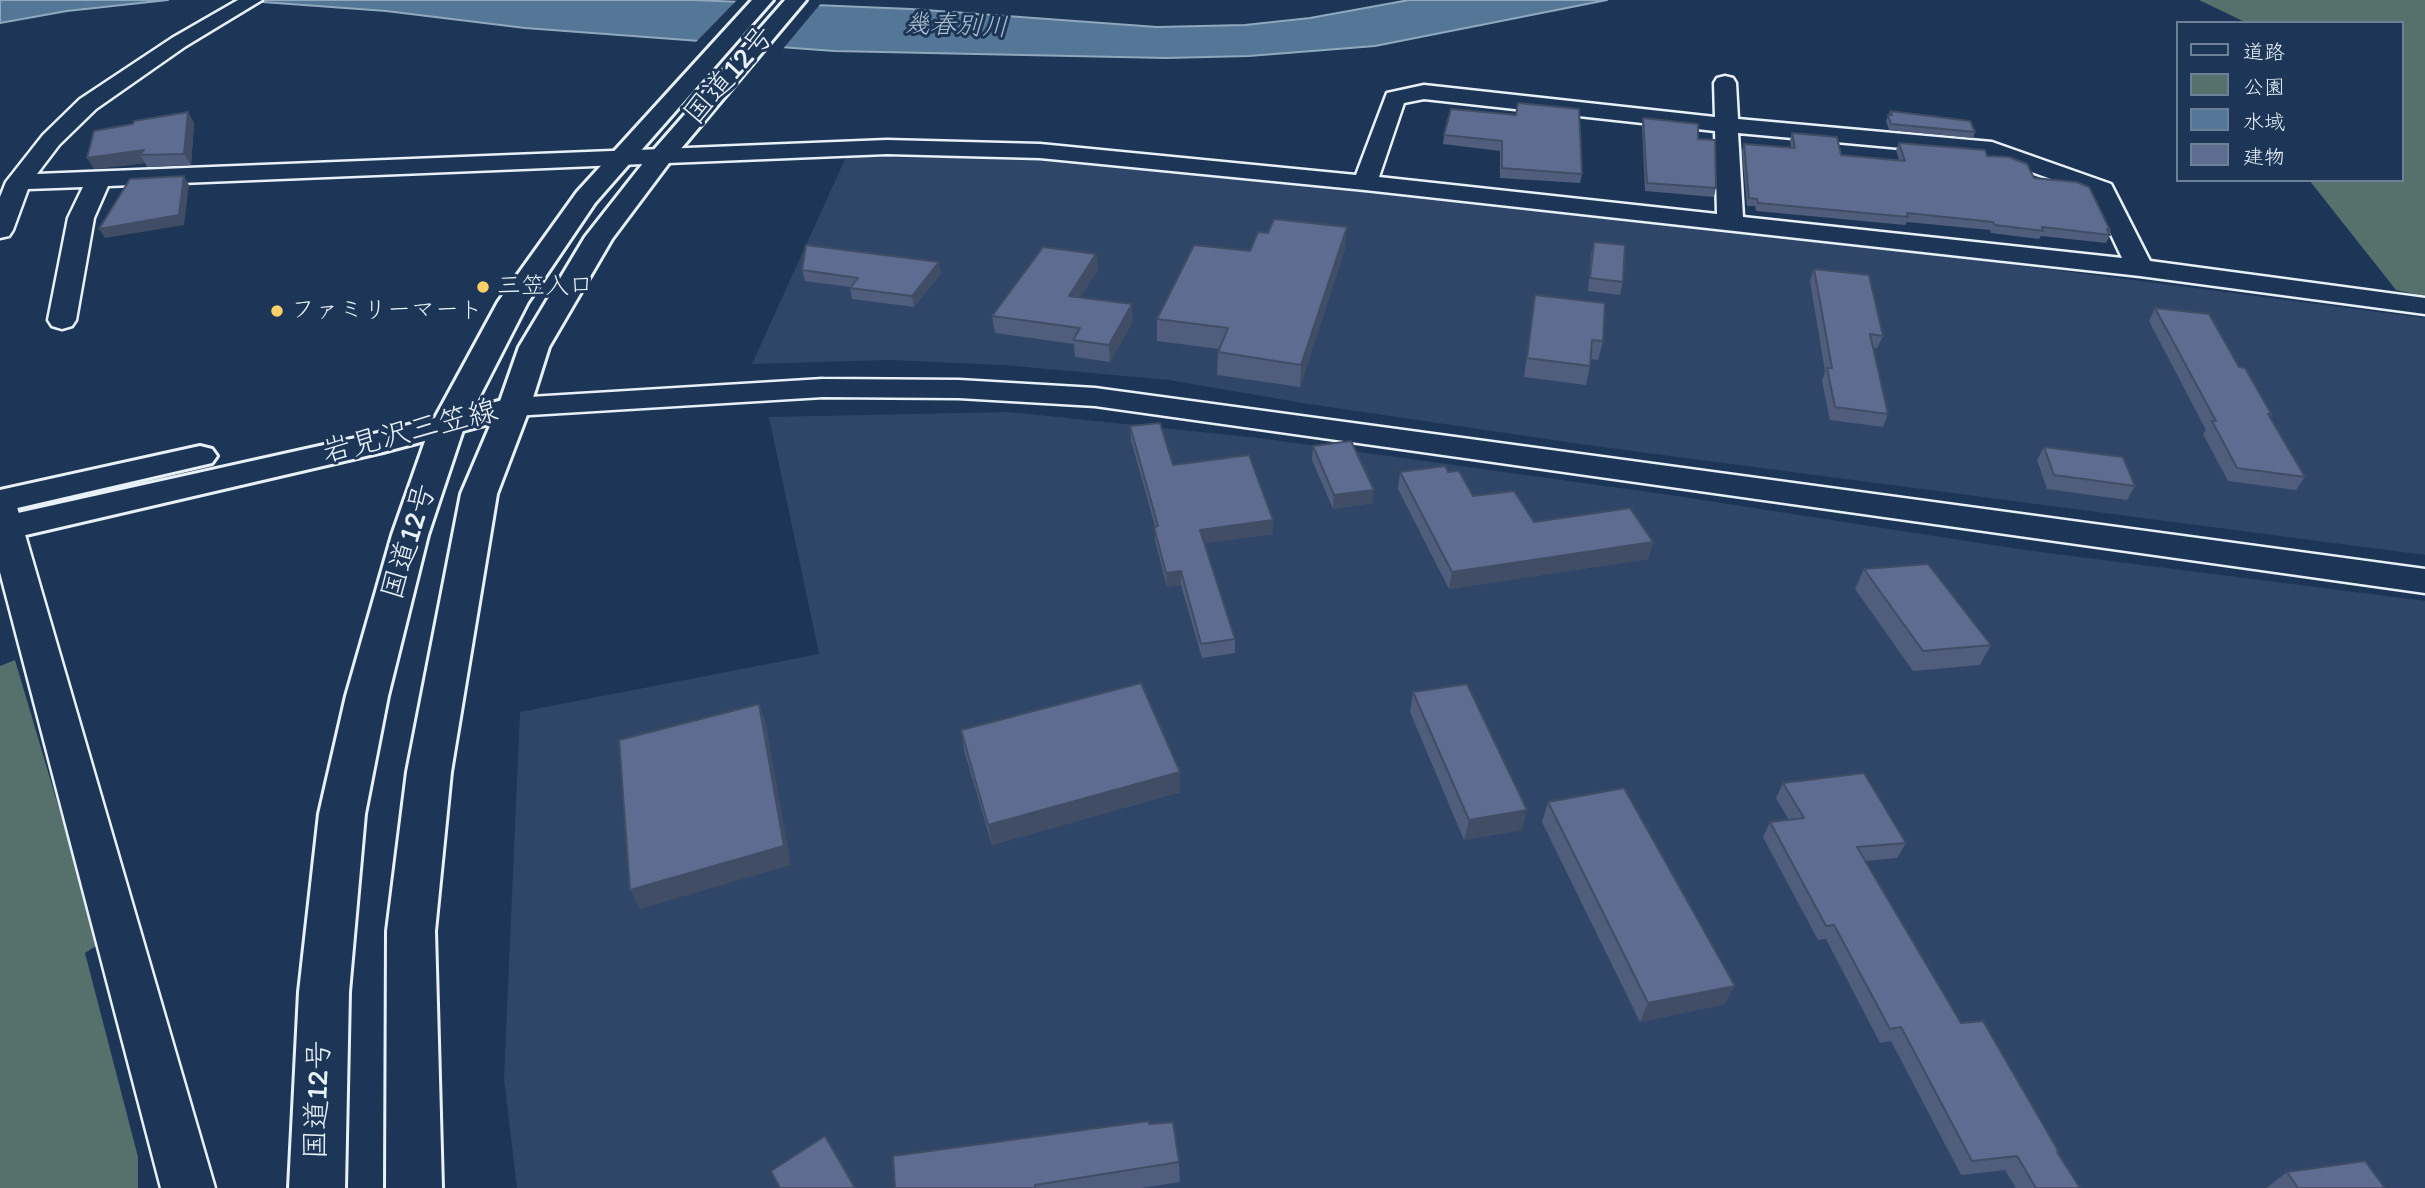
<!DOCTYPE html>
<meta charset="utf-8">
<style>
body{margin:0}
#map{position:relative;width:2425px;height:1188px;overflow:hidden;background:#1d3557;font-family:Itim,"Klee One",sans-serif}
canvas{display:block}
.legend{position:absolute;left:2176px;top:21px;width:228px;height:161px;box-sizing:border-box;background:#1d3557;border:2px solid #6e8097;margin:0;padding:9px 12px;list-style:none;font-size:21px;color:#e8f1f8}
.legend li{display:flex;align-items:center;gap:14px;height:35px}
.legend b{width:35px;border:2px solid #6e8097}
</style>
<div id="map">
<canvas width="2425" height="1188"></canvas>
<ul class="legend">
<li><b style="height:9px;background:#1d3557"></b>道路</li>
<li><b style="height:19px;background:#56706c"></b>公園</li>
<li><b style="height:19px;background:#557797"></b>水域</li>
<li><b style="height:19px;background:#5d6c90"></b>建物</li>
</ul>
</div>
<script>
const context = document.querySelector('canvas').getContext('2d');
context.lineJoin = 'round';
function fill(path, color) {
  context.fillStyle = color;
  context.fill(path, 'evenodd');
}
function toPath(rows) {
  const path = new Path2D();
  for (const r of rows) {
    path.moveTo(r[0], r[1]);
    for (let i = 2; i < r.length; i += 2) path.lineTo(r[i], r[i + 1]);
  }
  return path;
}
function stroke(path, color, width, dash) {
  context.strokeStyle = color;
  context.lineWidth = width;
  context.lineCap = dash ? 'butt' : 'round';
  context.setLineDash(dash || []);
  context.stroke(path);
}
function drawText(font, color, halo, rows, align = 'center') {
  context.font = font + ' Itim,"Klee One",sans-serif';
  context.lineWidth = 6;
  context.setLineDash([]);
  context.textBaseline = 'middle';
  context.strokeStyle = halo;
  context.fillStyle = color;
  for (const [text, x, y, turn = 0] of rows) {
    context.save();
    context.translate(x, y);
    context.rotate((+turn || 0) * Math.PI / 180);
    context.textAlign = isNaN(turn) ? turn : align;
    if (halo) context.strokeText(text, 0, 0);
    context.fillText(text, 0, 0);
    context.restore();
  }
}
const built = toPath([
 [846,157,1051,159,1546,210,1947,256,2425,318,2425,555,1594,446,1302,403,1169,380,1003,365,890,360,752,364],
 [1009,412,1259,438,1670,495,2025,550,2425,601,2425,1188,517,1188,504,1079,520,712,819,654,769,417]
]);
const green = toPath([
 [2199,0,2425,0,2425,296,2396,290,2309,180,2402,180,2402,23,2247,23],
 [15,660,99,944,85,953,138,1157,138,1188,0,1188,0,666]
]);
const water = toPath([
 [0,0,168,0,67,11,0,23,0,0],
 [235,0,694,0,911,9,1157,27,1245,25,1310,18,1409,0,1607,0,1375,46,1249,56,1166,58,834,51,525,28,386,11,235,0]
]);
const pier = toPath([
 [737,0,770,0,822,2,782,50,696,42]
]);
const minor = toPath([
 [238,0,262,0,186,46,96,109,59,145,37,174,887,140,1040,144,1356,175,1387,93,1424,85,1715,117,1714,83,1717,78,1725,76,1733,78,1736,83,1738,119,1992,142,2111,184,2150,261,2425,298,2425,314,2140,276,1365,190,1040,158,887,154,108,186,94,218,76,320,72,326,62,329,52,326,48,320,68,218,83,187,28,189,13,230,9,236,0,238,0,197,6,182,43,135,80,99,172,38,238,0],
 [1424,99,1715,131,1717,214,1379,177,1404,103,1424,99],
 [1738,133,1988,156,2092,194,2122,258,1743,217,1738,133],
 [823,379,959,380,1095,388,2425,569,2425,593,1095,406,959,398,823,397,514,416,503,414,498,407,503,400,514,398,823,379],
 [0,496,12,499,17,507,215,1188,161,1188,0,572,0,496]
]);
const major = toPath([
 [514,397,526,400,530,407,526,414,383,452,0,541,0,517,378,433,514,397],
 [200,446,212,449,217,456,212,463,0,512,0,490,200,446]
]);
const highway = toPath([
 [752,0,773,0,595,203,528,302,464,427,428,535,388,696,365,814,349,992,345,1188,289,1188,299,992,319,814,346,696,392,535,430,427,498,302,577,192,752,0],
 [785,0,806,0,669,163,612,239,549,347,530,407,497,494,451,772,435,931,442,1188,386,1188,387,931,407,772,461,494,498,407,519,347,585,237,651,153,785,0]
]);
const wall = toPath([
 [1451,109,1582,174,1580,183,1500,178,1500,151,1443,144,1444,135],
 [1890,111,1975,132,1973,138,1889,130,1886,121],
 [188,112,194,123,191,165,147,167,145,163,94,169,133,124],
 [1643,118,1698,139,1716,188,1714,197,1645,191,1642,126],
 [1792,133,1841,155,1899,160,1896,150,1899,143,1987,156,2034,178,2110,230,2109,233,2110,235,2106,243,2041,236,2039,239,1991,233,1990,230,1907,222,1905,225,1756,211,1755,206,1747,206,1742,151,1744,144,1791,148,1790,140],
 [1594,242,1623,282,1620,295,1588,291,1591,254],
 [1345,248,1300,387,1217,375,1218,352,1219,349,1157,341,1157,319,1250,251],
 [1096,254,1098,270,1080,297,1133,321,1110,362,1075,357,1074,344,995,333,992,316],
 [1814,269,1883,336,1877,348,1873,348,1888,414,1883,427,1830,420,1822,381,1825,371,1810,281],
 [802,270,941,273,914,307,852,299,850,287,805,281],
 [1535,295,1603,341,1598,360,1591,359,1590,366,1586,385,1524,377],
 [2155,308,2239,367,2272,415,2270,418,2305,477,2296,490,2228,481,2203,434,2206,430,2149,321],
 [1130,426,1173,465,1273,534,1205,543,1235,639,1235,653,1202,658,1181,585,1167,587,1155,540,1155,526,1131,440],
 [1313,446,1373,503,1333,509,1312,460],
 [2044,447,2135,486,2127,500,2047,489,2037,460],
 [1400,472,1448,472,1473,496,1534,522,1653,542,1648,559,1449,589,1398,489],
 [1864,569,1991,645,1980,665,1913,671,1855,589],
 [1413,692,1522,830,1464,840,1410,712],
 [961,730,1180,792,992,845,964,750],
 [1783,783,1906,843,1897,858,1865,861,1961,1023,2059,1152,2058,1153,2080,1188,2016,1188,2005,1170,1961,1175,1891,1041,1880,1043,1826,939,1818,940,1763,837,1770,822,1789,820,1776,798],
 [1548,802,1725,1004,1640,1022,1542,822],
 [1149,1124,1179,1162,1180,1182,1141,1188,895,1188],
 [2287,1172,2385,1188,2266,1188]
]);
const shadedWall = toPath([
 [188,112,194,123,191,165,184,154],
 [144,150,140,155,145,163,94,169,87,158],
 [184,176,189,185,184,225,105,238,99,229],
 [1347,227,1345,248,1300,387,1301,365],
 [1096,254,1098,270,1070,312,1069,296],
 [939,262,941,273,914,307,912,296],
 [1132,304,1133,321,1110,362,1109,345],
 [1374,490,1373,503,1333,509,1334,495],
 [1273,520,1273,534,1201,544,1200,530],
 [1653,542,1648,559,1449,589,1452,572],
 [1181,571,1181,585,1167,587,1166,573],
 [759,704,766,724,791,865,640,909,630,890],
 [1180,772,1180,792,992,845,988,825],
 [1527,810,1522,830,1464,840,1469,820],
 [1735,986,1725,1004,1640,1022,1648,1003]
]);
const building = toPath([
 [1518,103,1579,109,1582,174,1502,168,1502,141,1444,135,1451,109,1516,115,1518,103],
 [1890,111,1970,121,1975,132,1891,124,1888,115,1892,115,1890,111],
 [188,112,184,154,140,155,144,150,87,158,94,131,133,124,134,121,188,112],
 [1643,118,1698,124,1698,139,1715,140,1716,188,1647,183,1643,118],
 [1792,133,1837,137,1841,155,1905,161,1899,143,1985,150,1987,156,2009,157,2027,164,2034,178,2076,182,2089,187,2110,230,2107,229,2110,235,2042,227,2043,231,1995,225,1993,222,1907,213,1908,217,1758,203,1757,199,1749,198,1744,144,1795,148,1792,133],
 [184,176,179,215,99,229,130,179,184,176],
 [1274,219,1347,227,1301,365,1218,352,1228,328,1157,319,1194,245,1250,251,1258,232,1268,233,1274,219],
 [1594,242,1625,245,1623,282,1590,278,1594,242],
 [806,245,939,262,912,296,850,288,858,278,802,270,806,245],
 [1043,247,1096,254,1069,296,1132,304,1109,345,1073,340,1080,328,992,316,1043,247],
 [1814,269,1869,275,1883,336,1870,334,1888,414,1835,407,1827,368,1832,368,1814,269],
 [1535,295,1605,303,1603,341,1592,340,1590,366,1527,358,1535,295],
 [2155,308,2209,314,2239,367,2245,368,2272,415,2268,414,2305,477,2237,468,2212,421,2216,421,2155,308],
 [1160,423,1173,465,1249,455,1273,520,1200,530,1235,639,1201,644,1181,571,1166,573,1154,527,1158,526,1130,426,1160,423],
 [1351,441,1374,490,1334,495,1313,446,1351,441],
 [2044,447,2123,457,2135,486,2054,475,2044,447],
 [1445,466,1448,472,1459,471,1473,496,1514,491,1534,522,1630,508,1653,542,1452,572,1400,472,1445,466],
 [1928,564,1991,645,1923,651,1864,569,1928,564],
 [1141,683,1180,772,988,825,961,730,1141,683],
 [1467,684,1527,810,1469,820,1413,692,1467,684],
 [759,704,784,846,630,890,619,740,759,704],
 [1864,773,1906,843,1857,847,1961,1023,1983,1021,2059,1152,2057,1152,2080,1188,2036,1188,2017,1156,1972,1161,1901,1027,1890,1029,1834,925,1826,926,1770,822,1804,818,1783,783,1864,773],
 [1624,788,1735,986,1648,1003,1548,802,1624,788],
 [1149,1121,1149,1124,1173,1122,1179,1162,1035,1185,1035,1188,895,1188,893,1156,1149,1121],
 [825,1136,855,1188,780,1188,771,1171,825,1136],
 [2365,1161,2385,1188,2298,1188,2287,1172,2365,1161]
]);
const markers = [
 [483,287,7,"#ffd166"],
 [277,311,7,"#ffd166"]
];
const farPoinames = [
 ["三笠入口",497,287],
 ["ファミリーマート",291,311]
];
const farWaternames = [
 ["幾春別川",956,27,2]
];
const streetNames = [
 ["国道12号",730,76,-49],
 ["岩見沢三笠線",410,433,-14],
 ["国道12号",410,542,-73],
 ["国道12号",319,1100,-88]
];
fill(built, '#304668');
fill(green, '#56706c');
fill(water, '#557797');
stroke(water, '#90a8be', 2);
fill(pier, '#1d3557');
stroke(minor, '#e8f1f8', 5);
stroke(major, '#e8f1f8', 6);
stroke(highway, '#e8f1f8', 6);
fill(minor, '#1d3557');
fill(major, '#1d3557');
fill(highway, '#1d3557');
fill(wall, '#505d7c');
fill(shadedWall, '#414c65');
fill(building, '#5d6c90');
stroke(building, '#414c65', 2);
for (const [x, y, r, color] of markers) {
  const dot = new Path2D();
  dot.arc(x, y, r, 0, 2 * Math.PI);
  context.fillStyle = color;
  context.fill(dot);
  stroke(dot, '#1d3557', 2.5);
}
drawText('24px', '#e8f1f8', '#1d3557', farPoinames, 'left');
drawText('italic 26px', '#adc0d1', '#1d3557', farWaternames);
drawText('30px', '#e8f1f8', '#1d3557', streetNames);
</script>
